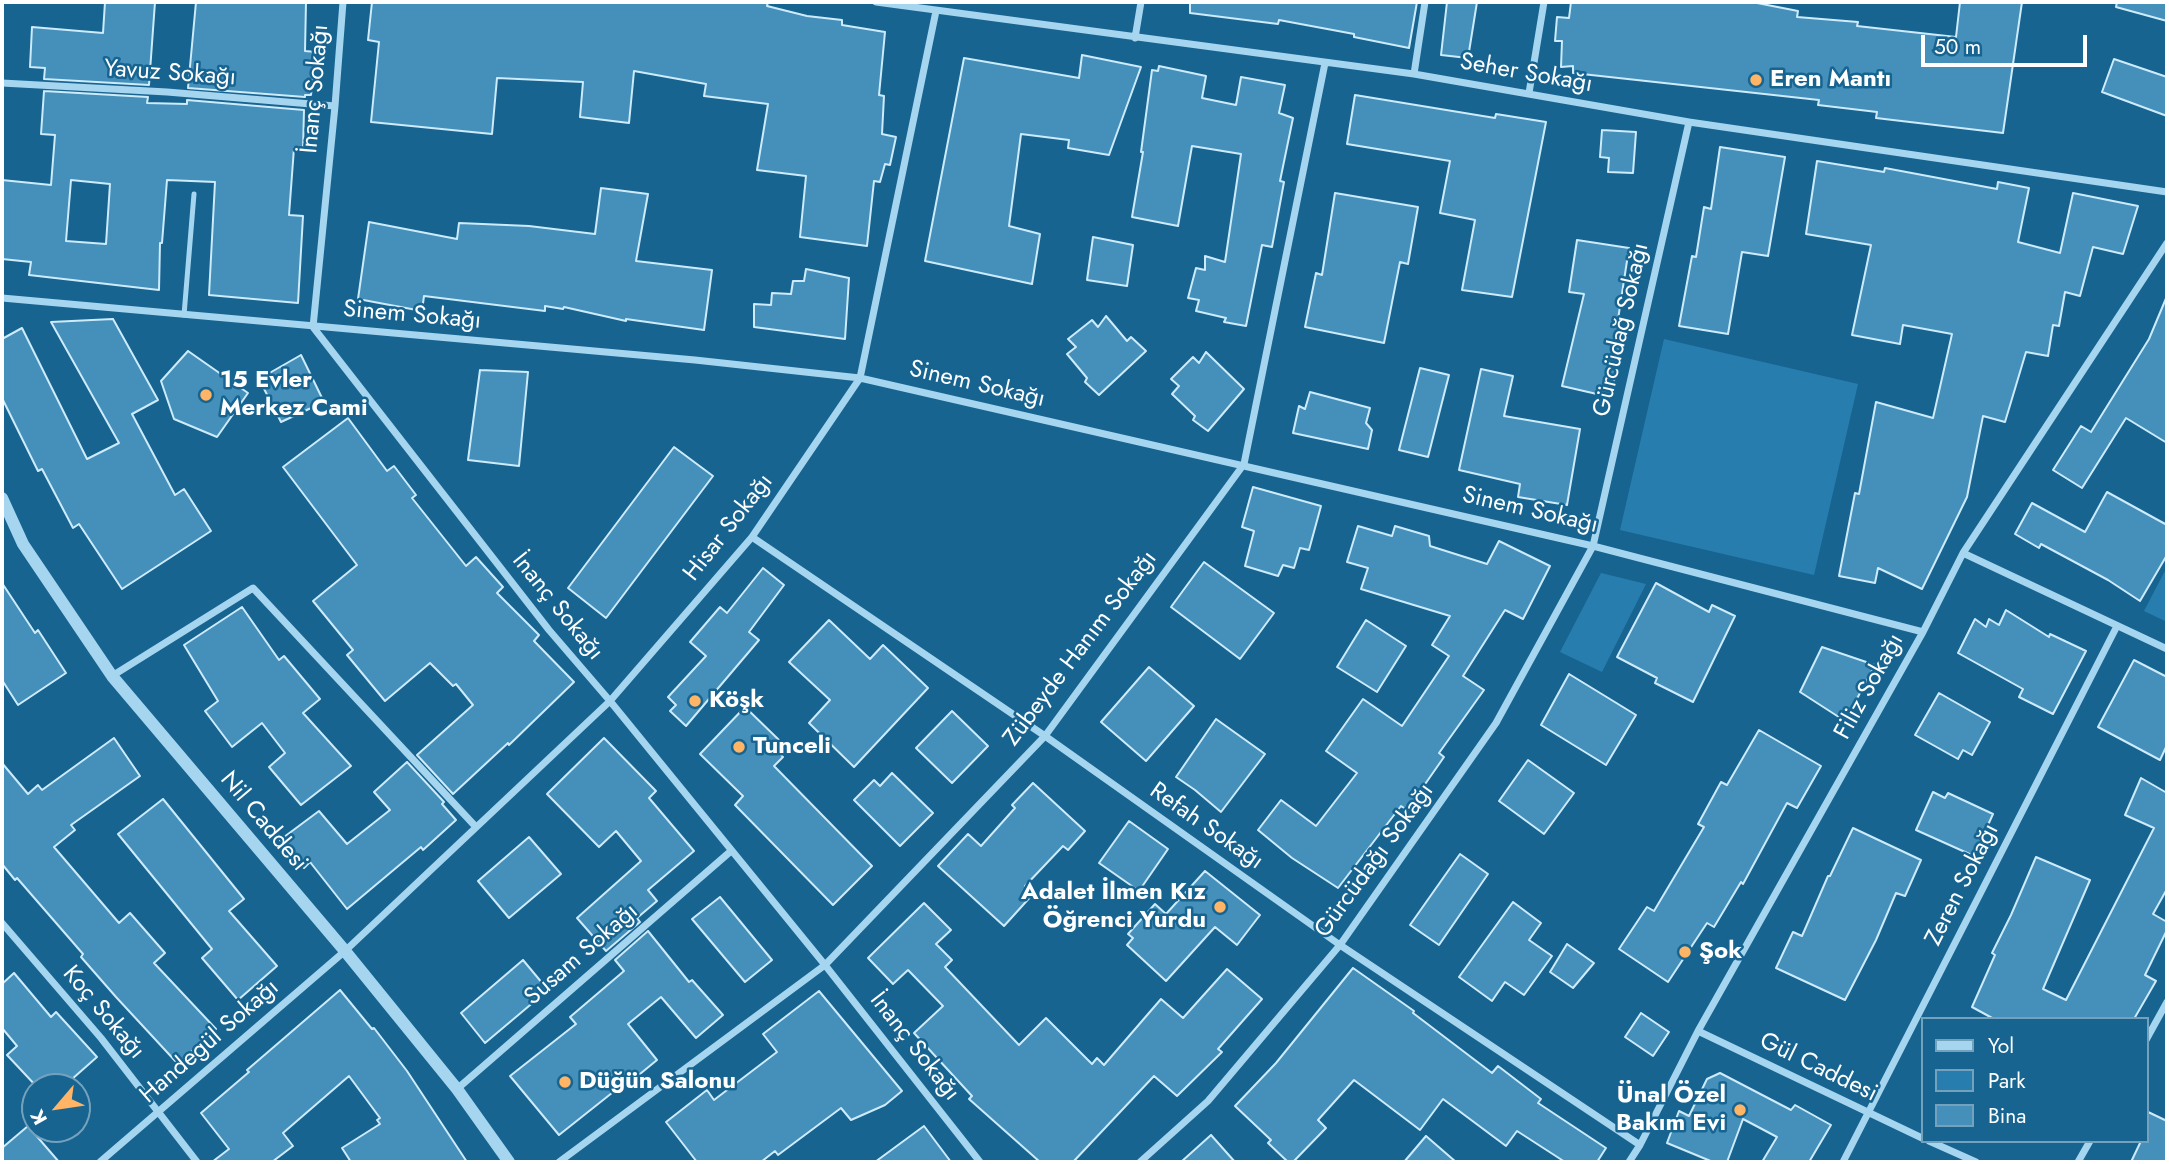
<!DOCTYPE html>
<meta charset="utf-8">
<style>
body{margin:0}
#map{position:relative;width:2169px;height:1164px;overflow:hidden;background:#176491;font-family:Jost,sans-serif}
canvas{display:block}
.frame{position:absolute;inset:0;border:4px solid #fff;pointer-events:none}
.legend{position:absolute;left:1921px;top:1017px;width:228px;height:126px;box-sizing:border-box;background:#176491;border:2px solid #74a2bd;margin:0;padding:9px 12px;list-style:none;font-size:21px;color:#fff}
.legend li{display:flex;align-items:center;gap:14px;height:35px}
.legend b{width:35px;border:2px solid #74a2bd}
.north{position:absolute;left:21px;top:1073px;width:70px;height:70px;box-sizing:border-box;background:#176491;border:2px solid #74a2bd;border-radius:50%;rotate:241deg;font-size:19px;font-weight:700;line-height:28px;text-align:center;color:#fff}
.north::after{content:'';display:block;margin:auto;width:24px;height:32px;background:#ffb565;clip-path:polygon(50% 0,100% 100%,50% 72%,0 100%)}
.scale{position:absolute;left:1921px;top:35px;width:166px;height:32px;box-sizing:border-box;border:4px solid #fff;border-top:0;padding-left:9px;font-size:21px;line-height:24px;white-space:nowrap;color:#fff;-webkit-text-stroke:5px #176491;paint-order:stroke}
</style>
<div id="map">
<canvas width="2169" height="1164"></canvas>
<div class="frame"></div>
<ul class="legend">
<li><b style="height:9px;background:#a6d5f0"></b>Yol</li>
<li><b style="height:19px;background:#277eae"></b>Park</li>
<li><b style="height:19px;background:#4490bb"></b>Bina</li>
</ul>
<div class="north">K</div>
<div class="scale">50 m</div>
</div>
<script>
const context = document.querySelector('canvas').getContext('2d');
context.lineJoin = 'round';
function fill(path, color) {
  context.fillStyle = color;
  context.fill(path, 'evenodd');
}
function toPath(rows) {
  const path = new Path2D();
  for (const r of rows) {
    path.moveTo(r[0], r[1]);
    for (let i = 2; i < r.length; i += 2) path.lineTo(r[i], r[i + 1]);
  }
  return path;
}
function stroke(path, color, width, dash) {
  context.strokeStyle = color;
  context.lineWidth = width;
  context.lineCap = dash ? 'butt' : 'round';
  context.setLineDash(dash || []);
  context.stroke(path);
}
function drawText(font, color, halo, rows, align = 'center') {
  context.font = font + ' Jost,sans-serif';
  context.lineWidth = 5;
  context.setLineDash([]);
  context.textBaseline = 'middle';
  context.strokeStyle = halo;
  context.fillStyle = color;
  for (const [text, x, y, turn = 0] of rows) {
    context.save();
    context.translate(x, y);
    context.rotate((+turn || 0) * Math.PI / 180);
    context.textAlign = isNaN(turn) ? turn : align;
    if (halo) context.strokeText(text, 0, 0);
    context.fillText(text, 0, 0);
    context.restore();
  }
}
const green = toPath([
 [1664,339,1858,384,1814,575,1620,530],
 [2167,567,2167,622,2144,611],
 [1601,573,1646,584,1602,672,1560,652]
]);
const building = toPath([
 [105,2,155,2,149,85,44,79,45,68,30,67,32,27,103,33,105,2],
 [196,2,306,2,305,51,316,52,311,95,305,95,305,97,188,88,196,2],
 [372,2,768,2,767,6,807,16,842,20,842,25,885,32,879,95,884,96,882,134,896,137,890,165,885,164,880,182,874,181,867,246,800,237,806,176,757,170,768,104,704,96,706,84,634,71,629,123,580,117,583,82,497,78,492,134,371,122,379,42,368,40,372,2],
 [1190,2,1417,2,1409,48,1354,37,1354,34,1279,20,1278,24,1190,13,1190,2],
 [1447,2,1477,2,1468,58,1441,55,1447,2],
 [1571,2,1752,2,1798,11,1797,17,1858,22,1857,26,1956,37,1960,2,2022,2,2003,133,1876,118,1877,112,1818,105,1819,100,1573,73,1573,66,1561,67,1562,41,1555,41,1557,17,1569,18,1571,2],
 [2117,2,2167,2,2167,21,2116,7,2117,2],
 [1082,55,1141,67,1109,155,1068,148,1069,140,1021,134,1009,226,1040,234,1032,284,925,261,964,58,1079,78,1082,55],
 [2114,59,2167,77,2167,116,2102,92,2114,59],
 [1159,66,1206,76,1202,98,1236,105,1241,77,1285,85,1279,113,1293,118,1280,181,1284,182,1272,247,1262,245,1246,326,1224,322,1226,318,1196,311,1199,300,1188,298,1196,268,1205,270,1205,256,1225,262,1241,154,1192,146,1178,226,1132,217,1143,152,1141,152,1152,70,1158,71,1159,66],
 [44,91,148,97,147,103,187,104,187,100,304,110,303,149,294,148,289,215,303,216,298,303,209,295,215,182,167,180,162,243,160,243,159,290,29,275,31,262,2,259,2,180,51,185,55,135,41,134,44,91],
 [71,180,110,184,106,244,66,241,71,180],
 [1355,95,1495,118,1496,114,1546,122,1512,297,1462,290,1475,220,1440,213,1450,161,1347,144,1355,95],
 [1602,130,1636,132,1633,173,1608,172,1609,158,1600,157,1602,130],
 [1720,147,1785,157,1768,256,1742,252,1728,334,1679,326,1692,256,1696,257,1704,207,1711,209,1720,147],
 [1817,161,1884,172,1885,168,1997,189,1998,182,2029,188,2018,242,2060,253,2073,193,2138,206,2123,254,2093,247,2080,296,2065,292,2059,326,2053,325,2048,356,2026,352,2005,422,1983,416,1967,497,1922,589,1878,568,1875,583,1839,576,1855,493,1859,494,1876,402,1933,418,1952,334,1903,325,1900,344,1852,335,1871,245,1806,234,1817,161],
 [601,188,648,194,636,261,712,270,704,330,626,319,626,321,564,307,563,309,545,306,545,311,424,296,422,311,358,299,369,222,457,239,459,223,529,226,595,234,601,188],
 [1335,193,1418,207,1408,264,1400,262,1384,343,1305,327,1316,273,1322,275,1335,193],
 [1093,237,1133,245,1127,286,1087,280,1093,237],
 [1577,240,1629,248,1617,326,1627,328,1610,397,1562,386,1584,294,1569,292,1577,240],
 [806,269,849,278,845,339,754,327,754,304,771,305,772,293,791,294,793,281,804,281,806,269],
 [2167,296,2167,443,2126,418,2082,488,2053,470,2081,426,2091,432,2149,339,2167,296],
 [1106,316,1127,341,1131,337,1146,351,1099,395,1085,382,1087,378,1067,354,1076,347,1068,339,1092,320,1098,327,1106,316],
 [113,319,158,400,132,414,175,495,184,489,211,531,122,589,79,524,73,528,42,469,38,471,2,398,2,339,22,328,87,459,119,443,51,322,113,319],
 [188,351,248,393,217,437,174,419,161,381,188,351],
 [1206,352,1244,389,1208,431,1193,420,1195,416,1172,394,1179,386,1171,379,1193,357,1199,363,1206,352],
 [301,355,324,402,281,422,259,379,301,355],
 [1420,368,1449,375,1428,457,1399,450,1420,368],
 [1481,369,1513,376,1504,416,1580,429,1567,505,1518,497,1520,484,1459,470,1481,369],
 [480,370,528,372,519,466,468,460,480,370],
 [1310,392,1370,408,1366,423,1372,430,1368,449,1293,433,1299,406,1305,409,1310,392],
 [348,418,387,471,394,466,416,495,412,498,466,566,476,557,503,587,497,593,539,635,534,641,574,682,509,745,508,743,453,794,417,755,473,705,456,684,453,686,430,663,385,701,347,655,353,650,313,601,357,565,283,467,348,418],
 [674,447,713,476,606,618,568,588,674,447],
 [1253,487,1321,506,1309,550,1300,548,1294,568,1283,565,1278,576,1245,566,1254,531,1242,527,1253,487],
 [2107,492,2167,525,2167,555,2140,601,2108,580,2041,544,2039,548,2015,534,2032,503,2085,532,2107,492],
 [1358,526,1392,536,1395,526,1429,536,1430,546,1487,564,1499,541,1550,566,1523,619,1505,610,1463,676,1484,690,1439,753,1444,757,1407,810,1401,806,1338,888,1292,858,1258,830,1281,800,1316,826,1357,773,1326,751,1363,699,1402,726,1449,656,1432,645,1450,616,1361,589,1368,568,1347,562,1358,526],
 [1204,562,1274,613,1240,659,1171,607,1204,562],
 [763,568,784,585,749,632,759,640,686,726,670,711,676,705,668,697,706,656,690,642,720,607,727,613,763,568],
 [2,583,35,633,38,630,66,673,18,705,2,680,2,583],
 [1656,583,1709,612,1712,605,1735,616,1693,702,1655,683,1657,678,1617,657,1656,583],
 [242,607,279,660,284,656,320,699,303,713,351,766,301,805,269,767,285,753,262,723,232,747,205,711,218,701,184,645,242,607],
 [2006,610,2049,637,2050,634,2086,651,2053,714,2019,697,2023,689,1958,653,1975,619,1986,627,1989,619,1999,625,2006,610],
 [829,620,870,659,883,645,928,688,854,767,809,723,830,700,789,662,829,620],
 [1366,620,1406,646,1377,692,1337,667,1366,620],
 [1822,647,1875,665,1845,721,1800,692,1822,647],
 [2134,660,2167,677,2167,745,2160,760,2098,727,2134,660],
 [1149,667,1194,706,1146,761,1101,722,1149,667],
 [1569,674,1636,715,1606,765,1541,725,1569,674],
 [1939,693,1990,722,1972,755,1963,750,1958,759,1915,735,1939,693],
 [745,707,779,740,773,746,783,757,774,766,872,866,833,905,735,805,743,796,700,754,745,707],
 [952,711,988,746,952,783,916,748,952,711],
 [1216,719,1265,754,1221,812,1195,790,1176,777,1216,719],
 [1759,730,1821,766,1797,808,1787,803,1743,884,1741,882,1714,927,1707,923,1668,982,1619,949,1647,907,1654,911,1704,827,1698,824,1721,782,1727,785,1759,730],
 [114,738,140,776,71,825,75,830,54,847,119,923,130,913,165,953,154,963,216,1029,178,1064,116,997,81,957,83,954,17,878,15,880,2,864,2,763,28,794,38,785,42,790,114,738],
 [604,738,656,791,649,798,694,851,648,890,657,901,637,918,640,922,606,951,577,918,641,861,616,831,599,847,547,794,604,738],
 [1528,760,1574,793,1544,834,1499,801,1528,760],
 [407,762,444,802,442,804,456,820,423,850,421,847,347,909,310,862,304,868,280,840,319,811,347,844,390,810,374,792,407,762],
 [892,773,933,813,900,846,854,800,874,780,880,786,892,773],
 [2141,778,2167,793,2167,889,2153,914,2167,922,2167,930,2145,975,2156,981,2134,1019,1994,1019,1972,1007,1995,955,1992,953,2011,915,2036,857,2090,880,2043,989,2066,1000,2154,828,2125,815,2141,778],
 [1033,783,1085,831,1068,850,1063,846,1025,886,1033,894,1004,926,938,866,968,834,981,846,1015,808,1012,805,1033,783],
 [1933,792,1945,798,1948,793,1993,814,1974,856,1916,830,1933,792],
 [163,799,244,899,229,911,277,966,238,1000,202,958,212,949,118,834,163,799],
 [1129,821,1168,849,1139,891,1099,863,1129,821],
 [1853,828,1921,860,1905,896,1896,893,1876,940,1845,1000,1776,968,1793,932,1802,936,1828,876,1830,876,1853,828],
 [529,837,561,874,509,918,478,881,529,837],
 [1460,854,1488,874,1439,945,1410,925,1460,854],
 [1205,871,1260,915,1237,945,1215,927,1166,981,1127,945,1133,938,1128,934,1155,904,1166,914,1205,871],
 [720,897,772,960,745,982,692,919,720,897],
 [1513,902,1541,923,1529,940,1552,956,1524,995,1505,982,1492,1001,1459,977,1513,902],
 [924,903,951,930,936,944,952,960,945,967,1019,1045,1046,1018,1092,1064,1097,1058,1104,1065,1161,999,1183,1018,1227,969,1262,999,1218,1049,1222,1052,1177,1096,1154,1076,1073,1162,1040,1162,969,1099,972,1096,914,1033,943,1006,908,970,893,984,868,958,924,903],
 [648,931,689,982,692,980,723,1015,696,1038,661,997,628,1024,657,1060,629,1083,627,1081,559,1135,510,1076,576,1024,570,1017,624,971,615,960,648,931],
 [1567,944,1594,963,1573,988,1550,972,1567,944],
 [523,960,548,990,485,1043,461,1013,523,960],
 [1353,968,1414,1011,1413,1013,1492,1073,1498,1066,1541,1099,1538,1103,1606,1148,1597,1162,1565,1162,1517,1131,1506,1146,1443,1099,1420,1130,1354,1080,1318,1120,1326,1128,1293,1162,1288,1162,1268,1143,1271,1140,1235,1106,1276,1063,1353,968],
 [14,973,51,1017,56,1012,97,1057,63,1087,37,1087,7,1055,17,1046,2,1028,2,984,14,973],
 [340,990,372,1029,374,1028,407,1071,467,1162,351,1162,342,1148,380,1124,377,1120,380,1118,349,1076,283,1133,293,1146,272,1162,212,1162,229,1149,201,1113,249,1072,247,1070,340,990],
 [819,991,902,1091,885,1105,851,1120,841,1108,778,1155,775,1151,761,1162,697,1162,666,1122,707,1090,714,1100,777,1052,763,1034,819,991],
 [1641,1013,1669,1032,1653,1056,1625,1037,1641,1013],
 [1720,1073,1791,1110,1795,1105,1831,1125,1809,1162,1762,1162,1777,1137,1743,1119,1727,1162,1713,1162,1667,1143,1679,1111,1689,1116,1707,1079,1720,1073],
 [2146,1111,2167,1121,2167,1162,2131,1162,2141,1141,2146,1141,2146,1111],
 [28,1126,59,1162,2,1162,2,1148,28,1126],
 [924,1126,951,1162,875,1162,924,1126],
 [1211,1135,1235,1162,1181,1162,1211,1135],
 [1426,1136,1456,1162,1404,1162,1426,1136]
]);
const service = toPath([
 [184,315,194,194]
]);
const minor = toPath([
 [343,2,335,106,313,327,549,630,610,701,825,965,980,1162],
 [876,2,1414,74,1689,122,2167,192],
 [1135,38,1141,2],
 [1414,74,1425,2],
 [2,83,167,92,335,106],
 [1529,93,1544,2],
 [2,298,695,360,860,378,1593,546,1923,632],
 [752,537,1045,736,1340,945,1640,1145],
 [1963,553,2167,649],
 [112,676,253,588,476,827],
 [2,923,101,1038,197,1162],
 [1698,1031,1922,1138],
 [2146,1040,2167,1002],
 [457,1089,731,851],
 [1929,1141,1976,1162],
 [100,1162,345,951,610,701,752,537,860,378,936,11],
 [559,1162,825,965,1045,736,1244,464,1325,63],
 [1140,1162,1208,1101,1340,945,1496,723,1593,546,1689,122],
 [1629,1162,1640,1145,1698,1031,1923,632,1963,553,2167,243],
 [1843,1162,2117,626],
 [2078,1162,2090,1141]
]);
const tertiary = toPath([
 [2,498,23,544,112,676,345,951,457,1089,509,1162]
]);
const markers = [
 [1756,80,7,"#ffb565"],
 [206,395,7,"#ffb565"],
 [695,701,7,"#ffb565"],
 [739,747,7,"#ffb565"],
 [1220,907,7,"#ffb565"],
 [1685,952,7,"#ffb565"],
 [565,1082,7,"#ffb565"],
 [1740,1110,7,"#ffb565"]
];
const streetNames = [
 ["Yavuz Sokağı",170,74,4],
 ["Seher Sokağı",1526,74,10],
 ["İnanç Sokağı",316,89,-85],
 ["Sinem Sokağı",412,316,5],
 ["Gürcüdağ Sokağı",1622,330,-77],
 ["Sinem Sokağı",977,385,13],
 ["Sinem Sokağı",1530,511,13],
 ["Hisar Sokağı",729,528,-52],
 ["İnanç Sokağı",557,607,51],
 ["Zübeyde Hanım Sokağı",1081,649,-53],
 ["Filiz Sokağı",1870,687,-61],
 ["Nil Caddesi",263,822,50],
 ["Refah Sokağı",1206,827,35],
 ["Gürcüdağı Sokağı",1375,861,-54],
 ["Zeren Sokağı",1963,885,-63],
 ["Susam Sokağı",582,955,-41],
 ["Koç Sokağı",103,1013,50],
 ["Handegül Sokağı",210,1042,-41],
 ["İnanç Sokağı",914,1047,52],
 ["Gül Caddesi",1818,1068,26]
];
const poiNames = [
 ["Eren Mantı",1770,80],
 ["15 Evler",220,381],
 ["Merkez Cami",220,409],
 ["Köşk",709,701],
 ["Tunceli",753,747],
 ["Adalet İlmen Kız",1206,893,"right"],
 ["Öğrenci Yurdu",1206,921,"right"],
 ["Şok",1699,952],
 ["Düğün Salonu",579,1082],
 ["Ünal Özel",1726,1096,"right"],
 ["Bakım Evi",1726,1124,"right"]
];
fill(green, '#277eae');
fill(building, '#4490bb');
stroke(building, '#cdebfb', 2);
stroke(service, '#a6d5f0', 5);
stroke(minor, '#a6d5f0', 7);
stroke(tertiary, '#a6d5f0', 12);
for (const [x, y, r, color] of markers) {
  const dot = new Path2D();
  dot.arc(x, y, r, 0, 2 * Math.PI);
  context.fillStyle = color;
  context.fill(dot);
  stroke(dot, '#176491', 2.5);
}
drawText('24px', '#fff', '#176491', streetNames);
drawText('bold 24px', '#fff', '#176491', poiNames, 'left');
</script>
